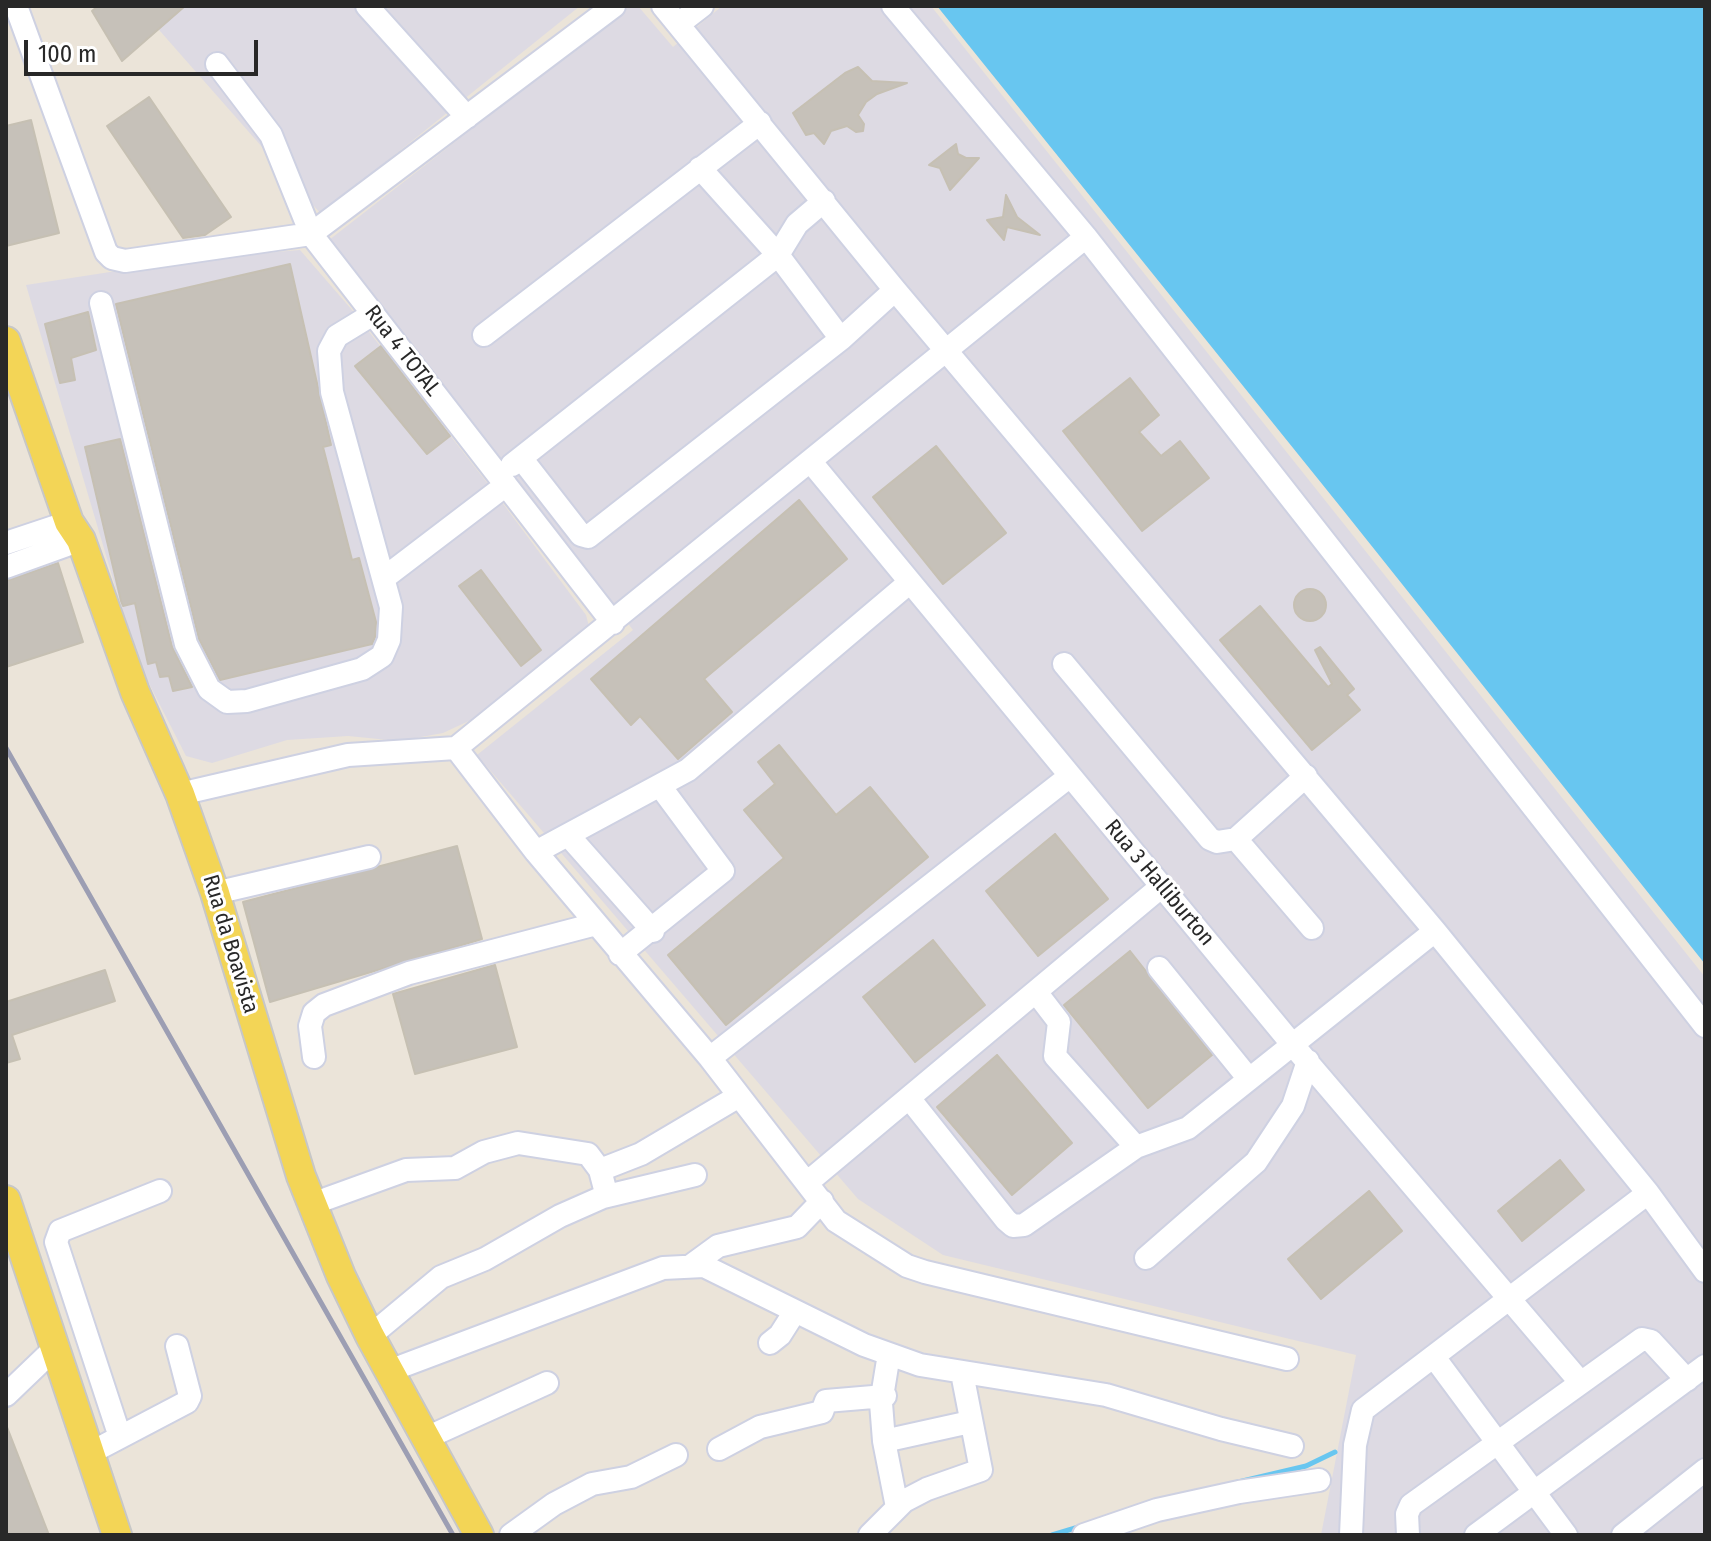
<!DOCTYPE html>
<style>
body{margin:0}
#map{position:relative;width:1711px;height:1541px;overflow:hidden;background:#ebe4d9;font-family:"Fira Sans Condensed",sans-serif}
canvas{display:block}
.frame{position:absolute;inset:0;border:8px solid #282828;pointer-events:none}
.scale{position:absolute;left:24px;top:40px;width:234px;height:36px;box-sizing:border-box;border:4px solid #282828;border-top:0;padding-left:10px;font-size:24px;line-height:28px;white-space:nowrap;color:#282828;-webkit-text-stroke:6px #fff;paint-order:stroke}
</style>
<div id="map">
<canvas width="1711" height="1541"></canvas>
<div class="frame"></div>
<div class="scale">100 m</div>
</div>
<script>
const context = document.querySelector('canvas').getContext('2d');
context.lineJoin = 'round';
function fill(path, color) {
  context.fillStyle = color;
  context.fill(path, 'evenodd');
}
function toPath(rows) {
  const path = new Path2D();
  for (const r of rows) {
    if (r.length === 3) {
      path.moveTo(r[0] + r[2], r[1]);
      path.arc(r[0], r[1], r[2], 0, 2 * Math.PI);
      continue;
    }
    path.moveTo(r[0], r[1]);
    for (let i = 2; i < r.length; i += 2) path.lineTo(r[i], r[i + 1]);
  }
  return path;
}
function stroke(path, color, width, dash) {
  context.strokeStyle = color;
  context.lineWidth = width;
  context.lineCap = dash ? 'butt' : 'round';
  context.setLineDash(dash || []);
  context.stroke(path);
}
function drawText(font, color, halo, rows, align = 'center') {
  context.font = font + ' "Fira Sans Condensed",sans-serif';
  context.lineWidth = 6;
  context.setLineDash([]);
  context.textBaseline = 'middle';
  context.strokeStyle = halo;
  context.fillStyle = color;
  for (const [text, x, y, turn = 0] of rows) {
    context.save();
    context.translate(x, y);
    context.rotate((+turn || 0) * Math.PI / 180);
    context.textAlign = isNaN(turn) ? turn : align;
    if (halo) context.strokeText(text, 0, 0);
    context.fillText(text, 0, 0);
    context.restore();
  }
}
const industrial = toPath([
 [138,6,580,6,321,214],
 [630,6,638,6,673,47,722,6,931,6,1705,977,1705,1535,1321,1535,1356,1355,943,1255,858,1199,477,755,633,630,329,240],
 [300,250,352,310,495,493,586,615,590,630,486,713,443,733,399,741,348,736,287,740,212,763,186,756,137,660,26,285,194,259]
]);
const water = toPath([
 [937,6,1705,6,1705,964,1343,510]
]);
const stream = toPath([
 [1234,1483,1306,1466,1335,1452],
 [1052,1535,1082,1526]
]);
const building = toPath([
 [98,6,185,6,122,61,92,11,98,6],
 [858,67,872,81,907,83,877,94,866,102,858,115,864,124,863,131,856,132,847,126,831,131,824,144,814,133,806,135,793,113,845,73,858,67],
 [149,97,231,217,205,235,183,238,107,126,149,97],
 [31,120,59,233,6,246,6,126,31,120],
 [956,144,958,154,966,158,979,158,950,190,940,168,929,165,956,144],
 [1006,195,1017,217,1040,235,1007,227,1004,240,987,220,1003,217,1006,195],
 [290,264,331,445,323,447,352,560,359,558,376,622,375,637,372,644,220,680,199,639,116,304,290,264],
 [88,312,96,350,71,358,75,380,60,383,45,324,88,312],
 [381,346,450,436,427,454,355,366,381,346],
 [1130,378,1159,415,1139,432,1161,456,1180,441,1209,478,1142,531,1063,431,1130,378],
 [120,439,172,647,192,687,173,691,169,676,160,677,156,662,148,664,135,603,123,606,121,601,85,447,120,439],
 [936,446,1006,533,943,584,873,497,936,446],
 [799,500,847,559,704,679,732,712,678,759,640,716,631,725,591,679,799,500],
 [58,563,83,642,6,667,6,581,58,563],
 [481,570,541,650,521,666,459,586,481,570],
 [1310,605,16],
 [1260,606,1328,687,1332,684,1315,650,1320,647,1354,689,1347,695,1360,710,1312,750,1220,640,1260,606],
 [779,745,836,815,870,787,928,857,726,1025,668,955,784,858,744,810,775,784,758,762,779,745],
 [1055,834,1108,899,1038,956,986,891,1055,834],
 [457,846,482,939,270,1002,243,902,457,846],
 [933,940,985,1005,915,1062,863,997,933,940],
 [1130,951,1212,1055,1148,1108,1064,1005,1130,951],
 [495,965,517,1047,415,1074,393,994,495,965],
 [105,970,115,1001,12,1035,20,1059,6,1063,6,1002,105,970],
 [997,1055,1072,1143,1012,1195,937,1107,997,1055],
 [1560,1160,1584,1190,1522,1241,1498,1211,1560,1160],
 [1369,1191,1402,1231,1321,1299,1288,1259,1369,1191],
 [6,1427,7,1427,49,1535,6,1535,6,1427]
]);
const minor = toPath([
 [16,6,106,252,112,258,125,261,311,234,614,6],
 [367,6,467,117],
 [663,6,895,290,1435,931,1648,1193,1705,1271],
 [893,6,1086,237,1705,1026],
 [680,23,702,6],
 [217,64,271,135,311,234,613,623],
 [700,168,778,255,841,339],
 [1086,237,456,748,536,852,710,1058,836,1221,907,1266,925,1272,1287,1359],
 [101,303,186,644,209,689,227,702,247,701,362,669,382,656,389,640,391,607,332,392,329,351,337,336,373,314],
 [484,335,760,123],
 [521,458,581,535,588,537,841,339,895,290],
 [811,462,1292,1044,1581,1383],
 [512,465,778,255,797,224,824,201],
 [6,543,69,522],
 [6,567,81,540],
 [384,578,506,485],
 [1064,664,1210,839,1217,842,1236,839,1312,928],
 [180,794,348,755,456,748],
 [568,835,653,931],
 [1236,839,1306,776],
 [536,852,688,770,910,582],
 [215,893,369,857],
 [620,954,723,871,660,786],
 [1159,968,1249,1079],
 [1036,992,1059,1022,1055,1056,1136,1147],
 [314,1057,310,1026,314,1013,324,1005,409,973,596,924],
 [710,1058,1070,776],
 [909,1098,1006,1220,1013,1226,1024,1225,1136,1147,1188,1128,1435,931],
 [600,1170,641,1154,739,1096],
 [808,1182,1162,886],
 [603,1197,695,1175],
 [312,1204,406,1170,455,1168,484,1152,518,1143,588,1154,600,1170,606,1193,603,1197,560,1216,485,1259,441,1277,370,1336],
 [1146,1258,1256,1162,1293,1106,1308,1061],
 [692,1265,718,1246,797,1227,822,1201],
 [770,1343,780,1335,794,1313],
 [889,1354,881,1403,884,1441,897,1507],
 [1434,1357,1566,1535],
 [389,1371,663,1268,704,1266,864,1345,920,1365,1106,1395,1221,1429,1292,1446],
 [6,1395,55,1348],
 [120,1437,56,1242,60,1231,160,1191],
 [424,1439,547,1383],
 [884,1441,970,1422],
 [719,1449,760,1427,822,1412,826,1401,885,1396],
 [90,1453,187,1402,190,1396,177,1346],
 [511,1535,554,1504,592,1484,631,1477,676,1455],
 [870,1535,904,1501,927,1489,981,1470,962,1373],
 [1084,1535,1157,1510,1239,1492,1319,1480],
 [1351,1535,1355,1445,1363,1410,1648,1193],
 [1408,1535,1407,1514,1411,1505,1642,1339,1651,1341,1687,1380],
 [1476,1535,1705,1366],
 [1623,1535,1705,1470]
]);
const major = toPath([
 [6,341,69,522,81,540,135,692,180,794,215,893,301,1176,341,1276,370,1336,479,1535],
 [6,1200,117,1535]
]);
const rail = toPath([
 [6,748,453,1535]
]);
const streetNames = [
 ["Rua 4 TOTAL",402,351,52],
 ["Rua 3 Halliburton",1159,883,50],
 ["Rua da Boavista",230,944,73]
];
fill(industrial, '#dddae3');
fill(water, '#68c6f0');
stroke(stream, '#68c6f0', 5);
fill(building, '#c6c1b9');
stroke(building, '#c6c0b3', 2);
stroke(minor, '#ced1e2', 26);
stroke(major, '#c7c7c7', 32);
stroke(minor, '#fff', 22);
stroke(major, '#f3d556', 28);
stroke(rail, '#9c9eb3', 5);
drawText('22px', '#282828', '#fff', streetNames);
</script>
